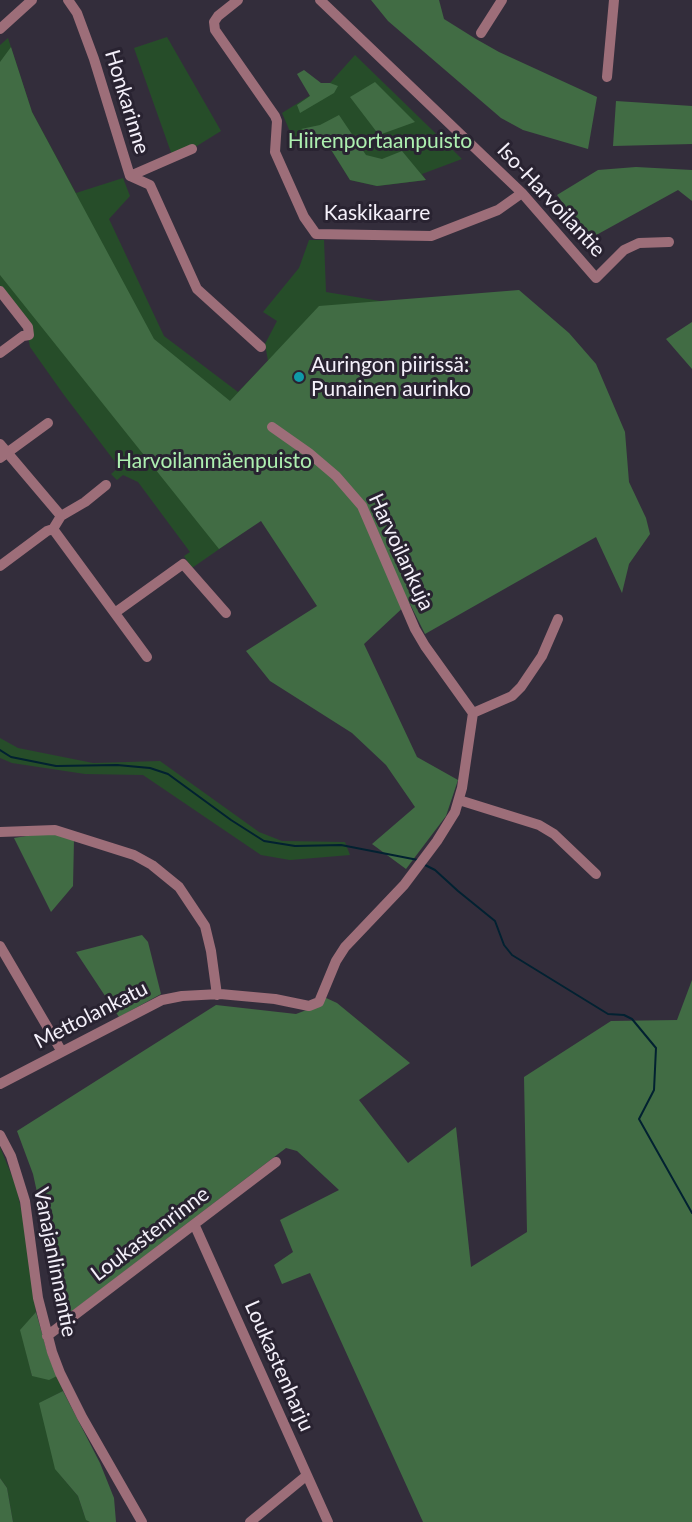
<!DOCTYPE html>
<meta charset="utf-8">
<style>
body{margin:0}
canvas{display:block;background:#332d3b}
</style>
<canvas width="692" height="1522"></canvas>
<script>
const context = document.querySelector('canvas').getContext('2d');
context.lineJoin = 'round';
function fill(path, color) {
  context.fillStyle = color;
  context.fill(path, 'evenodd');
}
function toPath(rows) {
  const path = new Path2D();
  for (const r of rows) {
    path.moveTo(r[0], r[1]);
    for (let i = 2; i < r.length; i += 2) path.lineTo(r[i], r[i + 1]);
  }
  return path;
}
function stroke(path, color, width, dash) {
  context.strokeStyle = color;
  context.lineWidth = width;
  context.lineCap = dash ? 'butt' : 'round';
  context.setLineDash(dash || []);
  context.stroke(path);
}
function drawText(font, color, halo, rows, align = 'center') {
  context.font = font + ' Lato,sans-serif';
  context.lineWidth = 6;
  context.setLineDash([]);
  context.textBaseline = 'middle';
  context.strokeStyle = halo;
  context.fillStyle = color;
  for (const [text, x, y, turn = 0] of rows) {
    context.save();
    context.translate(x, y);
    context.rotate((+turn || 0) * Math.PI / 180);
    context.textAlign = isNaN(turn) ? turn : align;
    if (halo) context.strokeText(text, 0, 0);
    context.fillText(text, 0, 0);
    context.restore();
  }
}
const green = toPath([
 [167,37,221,131,192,149,173,158,134,48],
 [8,38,32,112,76,193,123,178,130,196,109,219,164,336,238,392,268,361,265,344,277,321,263,312,299,268,309,240,324,240,326,292,380,301,261,520,192,568,184,556,190,552,138,482,123,475,117,480,111,474,119,467,64,395,30,347,28,337,30,325,0,286,0,45],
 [355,55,462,159,422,174,426,180,377,186,350,180,325,140,303,138,294,141,282,113,330,83],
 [0,738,18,748,93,763,160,761,259,832,282,841,345,842,350,855,290,860,261,855,143,775,85,774,12,763,0,758],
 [0,1147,16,1186,23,1218,36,1312,21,1330,32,1376,57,1376,63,1391,42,1402,62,1477,78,1496,84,1514,90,1522,13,1522,7,1488,0,1478]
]);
const forest = toPath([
 [371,0,439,0,444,19,476,39,499,52,597,97,588,149,523,130,501,118,388,21],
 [11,47,32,112,154,339,230,401,319,306,519,290,569,333,596,364,625,432,629,482,646,518,650,534,629,564,622,593,596,537,425,634,409,602,364,644,417,757,458,780,446,816,406,869,372,844,415,807,386,765,352,733,270,681,246,651,317,606,261,521,219,549,0,275,0,62],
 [304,70,321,83,330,83,338,86,334,93,300,113,297,105,310,96,297,74],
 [375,82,415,122,379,135,350,97],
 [616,101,692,106,692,144,613,146],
 [339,115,366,155,382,159,402,151,426,180,377,186,350,180,325,140,301,129,320,125],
 [636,167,692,170,692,201,678,190,589,239,557,195,598,170],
 [692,322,692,369,666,339],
 [39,834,59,835,74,839,73,886,51,912,14,838],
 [142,935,148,942,161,994,119,1017,76,952],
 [692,980,692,1522,423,1522,310,1273,282,1284,274,1265,293,1252,280,1220,339,1190,297,1151,286,1148,59,1321,44,1224,33,1174,17,1131,216,1005,296,1014,317,1006,324,997,337,1003,410,1063,359,1100,408,1163,456,1127,471,1267,527,1232,524,1077,611,1021,677,1020],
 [36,1312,48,1355,57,1376,49,1380,32,1376,20,1330],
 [63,1391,100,1463,114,1498,116,1522,90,1522,86,1520,78,1496,55,1469,39,1403],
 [0,1478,7,1488,13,1522,0,1522]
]);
const stream = toPath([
 [0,750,11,757,56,766],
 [57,766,117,765,150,768,168,774,231,820,264,841,295,846,341,845,418,860],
 [425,865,435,870,458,891,495,921,504,945,512,955,608,1014,624,1015,632,1019,656,1048,654,1090,639,1119,692,1213]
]);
const minor = toPath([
 [68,0,77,13,94,59,130,176,150,185,197,289,261,347],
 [238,0,218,16,214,22,215,30,275,116,277,121,275,152,304,217,316,234,431,236,498,210,522,193],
 [320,0,522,193,596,278,624,250,639,243,669,242],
 [0,29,32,0],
 [481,33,502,0],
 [607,77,614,0],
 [130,176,192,149],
 [0,291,28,327,29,335,23,336,0,353],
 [272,427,309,453,336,476,362,506,415,629,425,646,473,713],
 [0,444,61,516],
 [0,458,48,423],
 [53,529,147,657],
 [0,566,47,531,53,529,61,516,85,502,106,485],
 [116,612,183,564,226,613],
 [459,800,539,825,554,834,596,874],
 [0,832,55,830,134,855,152,865,179,887,205,926,211,951,217,995],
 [0,946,62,1052],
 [0,1084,162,1000,182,996,220,994,275,999,309,1006,319,1002,336,961,345,947,404,885,437,841,455,812,462,788,473,713,512,696,521,687,542,656,558,619],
 [0,1135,11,1156,25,1201,38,1298,52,1352,60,1373,82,1417,142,1522],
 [195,1226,328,1522],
 [47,1336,276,1162],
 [250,1522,306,1476]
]);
const markers = [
 [299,377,6,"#0f9aa8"]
];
const streetNames = [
 ["Honkarinne",127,102,73],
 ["Iso-Harvoilantie",551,200,47],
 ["Kaskikaarre",377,213],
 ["Harvoilankuja",401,552,65],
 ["Mettolankatu",91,1015,-27],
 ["Loukastenrinne",150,1234,-37],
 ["Vanajanlinnantie",55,1262,79],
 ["Loukastenharju",279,1366,66]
];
const parkNames = [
 ["Hiirenportaanpuisto",380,141],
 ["Harvoilanmäenpuisto",214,461]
];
const poiNames = [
 ["Auringon piirissä:",311,365],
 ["Punainen aurinko",311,389]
];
fill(green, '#264d29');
fill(forest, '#416c44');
stroke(stream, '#022131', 2);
stroke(minor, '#9d6e79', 10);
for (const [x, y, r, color] of markers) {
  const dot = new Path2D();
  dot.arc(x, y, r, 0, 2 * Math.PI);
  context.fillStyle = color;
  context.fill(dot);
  stroke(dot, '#292331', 2);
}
drawText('21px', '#f4f0fa', '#292331', streetNames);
drawText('21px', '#adefb0', '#292331', parkNames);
drawText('21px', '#f4f0fa', '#292331', poiNames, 'left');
</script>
